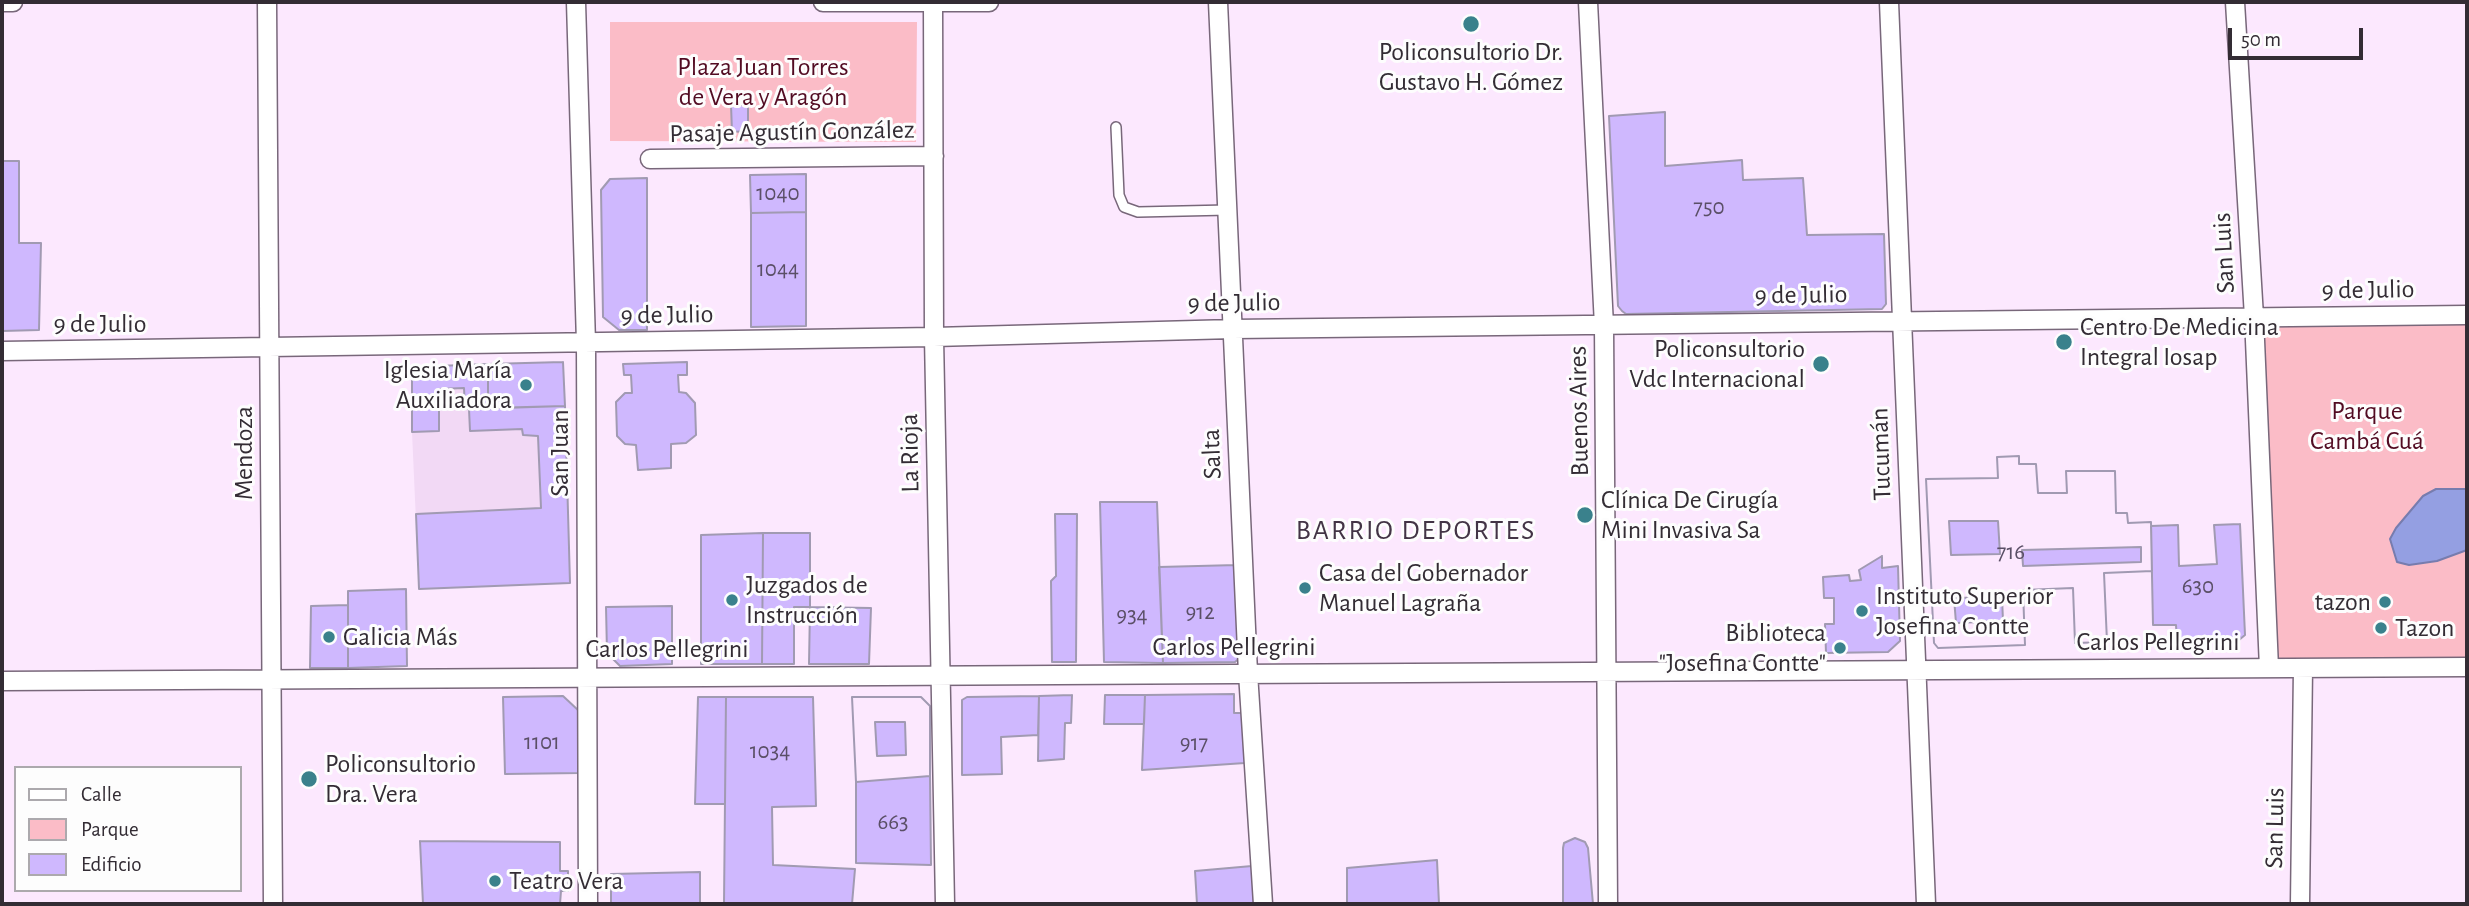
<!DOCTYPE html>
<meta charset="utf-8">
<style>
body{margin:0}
#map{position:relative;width:2469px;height:906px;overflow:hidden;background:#fce8fe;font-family:"Alegreya Sans",sans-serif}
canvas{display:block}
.frame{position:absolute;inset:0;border:4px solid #332c34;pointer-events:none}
.legend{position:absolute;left:14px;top:766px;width:228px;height:126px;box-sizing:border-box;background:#fdfdfd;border:2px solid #aca9ad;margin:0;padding:9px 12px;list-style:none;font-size:21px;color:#332c34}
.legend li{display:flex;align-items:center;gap:14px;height:35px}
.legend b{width:35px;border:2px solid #aca9ad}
.scale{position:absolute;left:2228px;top:28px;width:135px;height:32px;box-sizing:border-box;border:4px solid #332c34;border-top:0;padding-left:9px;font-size:21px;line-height:24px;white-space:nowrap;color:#332c34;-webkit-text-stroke:5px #fdfdfd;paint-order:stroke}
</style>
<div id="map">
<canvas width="2469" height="906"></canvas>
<div class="frame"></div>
<ul class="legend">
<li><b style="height:9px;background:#fff"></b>Calle</li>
<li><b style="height:19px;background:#fbbcc7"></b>Parque</li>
<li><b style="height:19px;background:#cfb8fe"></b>Edificio</li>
</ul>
<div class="scale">50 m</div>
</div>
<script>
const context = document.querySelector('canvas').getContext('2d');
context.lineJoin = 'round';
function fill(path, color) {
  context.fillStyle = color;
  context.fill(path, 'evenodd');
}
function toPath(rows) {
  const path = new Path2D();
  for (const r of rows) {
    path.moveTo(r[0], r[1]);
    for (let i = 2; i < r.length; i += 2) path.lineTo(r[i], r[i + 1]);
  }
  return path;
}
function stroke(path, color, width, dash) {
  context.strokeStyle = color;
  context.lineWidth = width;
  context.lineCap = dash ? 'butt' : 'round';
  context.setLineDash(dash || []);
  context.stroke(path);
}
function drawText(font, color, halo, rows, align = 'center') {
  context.font = font + ' "Alegreya Sans",sans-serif';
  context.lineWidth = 6;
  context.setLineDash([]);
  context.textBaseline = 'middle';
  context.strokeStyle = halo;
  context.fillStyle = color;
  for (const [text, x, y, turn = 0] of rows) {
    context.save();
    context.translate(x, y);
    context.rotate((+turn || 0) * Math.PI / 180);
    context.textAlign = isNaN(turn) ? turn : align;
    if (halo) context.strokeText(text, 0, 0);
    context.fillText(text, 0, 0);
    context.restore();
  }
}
const built = toPath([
 [488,364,488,408,565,406,570,583,419,589,412,432,412,367]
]);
const green = toPath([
 [610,22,917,22,916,142,610,141],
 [2467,324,2467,658,2277,660,2262,327]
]);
const water = toPath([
 [2436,489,2467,489,2467,550,2437,561,2409,565,2397,562,2390,539,2396,528,2423,496,2436,489]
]);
const building = toPath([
 [731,105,748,105,748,131,732,132,731,105],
 [1665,112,1665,166,1742,160,1743,180,1803,178,1807,235,1884,234,1886,304,1882,309,1626,314,1622,311,1618,306,1609,116,1665,112],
 [2,161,19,161,19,243,41,243,39,330,2,331,2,161],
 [806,174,806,212,751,213,750,175,806,174],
 [647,178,647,330,619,330,603,317,601,190,610,179,647,178],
 [806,212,806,326,751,327,751,213,806,212],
 [563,362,565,406,488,408,488,364,563,362],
 [687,362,687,375,678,375,679,392,686,393,695,403,696,435,686,443,671,444,671,468,638,470,636,445,625,444,617,436,616,402,625,393,632,393,631,375,624,375,623,364,687,362],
 [488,364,488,408,465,409,464,388,439,389,439,431,412,432,412,367,488,364],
 [565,406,570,583,419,589,416,514,541,508,538,436,523,435,522,429,470,431,469,409,565,406],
 [2019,456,2019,464,2036,464,2038,493,2067,493,2066,471,2115,471,2116,513,2127,513,2128,523,2151,522,2152,571,2104,573,2107,642,2075,643,2073,588,2023,590,2025,645,1938,648,1934,643,1926,479,1998,478,1997,457,2019,456],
 [1949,521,1998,521,2000,554,1951,555,1949,521],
 [2141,547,2141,562,2023,566,2022,550,2141,547],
 [2002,597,2003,621,1956,623,1954,598,2002,597],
 [2019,456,2019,464,2036,464,2038,493,2067,493,2066,471,2115,471,2116,513,2127,513,2128,523,2151,522,2152,571,2104,573,2107,642,2075,643,2073,588,2023,590,2025,645,1938,648,1934,643,1926,479,1998,478,1997,457,2019,456],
 [1100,502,1157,502,1163,663,1104,662,1100,502],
 [1055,514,1077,514,1076,662,1052,662,1051,581,1056,576,1055,514],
 [2240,524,2245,635,2239,640,2177,642,2176,625,2153,625,2151,526,2178,525,2179,566,2217,564,2214,525,2240,524],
 [763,533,762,664,701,664,701,535,763,533],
 [763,533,810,533,810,607,794,607,794,664,762,664,763,533],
 [1882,556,1882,568,1898,566,1900,641,1888,652,1826,653,1825,624,1834,624,1834,598,1824,598,1823,577,1849,575,1850,581,1861,580,1859,570,1882,556],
 [1237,565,1241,657,1235,662,1163,663,1159,567,1237,565],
 [406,589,407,666,348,668,348,591,406,589],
 [348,605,348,668,310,668,311,606,348,605],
 [672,606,672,664,620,666,607,653,606,607,672,606],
 [810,607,871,608,869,664,809,664,810,607],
 [1234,694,1234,713,1244,713,1245,763,1142,770,1145,695,1234,694],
 [1072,695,1071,723,1065,723,1064,759,1038,761,1039,696,1072,695],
 [1105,695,1145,695,1144,724,1104,724,1105,695],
 [563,696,579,711,580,773,505,774,503,697,563,696],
 [1039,696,1038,735,1001,737,1002,774,962,775,962,700,967,697,1039,696],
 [698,697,726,697,725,804,695,804,698,697],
 [726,697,813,697,816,806,772,807,773,865,855,869,852,904,724,904,726,697],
 [852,697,921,697,930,706,930,776,856,782,852,697],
 [875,722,905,722,906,755,877,756,875,722],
 [852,697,921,697,930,706,930,776,856,782,852,697],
 [930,776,931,865,856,863,856,782,930,776],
 [1575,838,1585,842,1588,848,1593,904,1563,904,1563,848,1564,843,1575,838],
 [420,841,560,842,560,871,568,871,568,891,561,891,560,904,423,904,420,841],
 [1437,860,1439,904,1347,904,1347,868,1437,860],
 [1252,866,1254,904,1197,904,1195,871,1252,866],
 [700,872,700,904,611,904,611,874,700,872]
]);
const lane = toPath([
 [1116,127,1119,195,1124,207,1138,212,1228,210]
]);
const street = toPath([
 [2,2,13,2],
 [267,2,273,904],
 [576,2,586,343,588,904],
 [823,2,989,2],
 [933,2,934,337,945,904],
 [1218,2,1248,673,1263,904],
 [1588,2,1604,326,1608,904],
 [1889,2,1926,904],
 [2235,2,2254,317,2269,668],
 [650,159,934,156],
 [2,351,934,337,1233,329,2467,315],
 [2,681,2467,667],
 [2300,904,2303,668]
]);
const markers = [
 [1471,24,9,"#3a818c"],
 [2064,342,9,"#3a818c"],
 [1821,364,9,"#3a818c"],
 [526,385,7,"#3a818c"],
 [1585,515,9,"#3a818c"],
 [1305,588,7,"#3a818c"],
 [732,600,7,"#3a818c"],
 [2385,602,7,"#3a818c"],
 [1862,611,7,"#3a818c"],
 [2381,628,7,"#3a818c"],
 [329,637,7,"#3a818c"],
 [1840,648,7,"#3a818c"],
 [309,779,9,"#3a818c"],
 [495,881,7,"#3a818c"]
];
const numberNames = [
 ["1040",778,193],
 ["750",1709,207],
 ["1044",778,269],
 ["716",2011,552],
 ["630",2198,586],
 ["912",1200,612],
 ["934",1132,615],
 ["1101",542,742],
 ["917",1194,743],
 ["1034",770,751],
 ["663",893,822]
];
const poiNames = [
 ["Policonsultorio Dr.",1471,52,"center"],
 ["Gustavo H. Gómez",1471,82,"center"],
 ["Centro De Medicina",2080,327],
 ["Integral Iosap",2080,357],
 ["Policonsultorio",1805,349,"right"],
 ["Vdc Internacional",1805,379,"right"],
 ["Iglesia María",512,370,"right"],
 ["Auxiliadora",512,400,"right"],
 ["Clínica De Cirugía",1601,500],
 ["Mini Invasiva Sa",1601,530],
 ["Casa del Gobernador",1319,573],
 ["Manuel Lagraña",1319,603],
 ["Juzgados de",746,585],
 ["Instrucción",746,615],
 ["Instituto Superior",1876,596],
 ["Josefina Contte",1876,626],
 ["tazon",2371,602,"right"],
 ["Tazon",2395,628],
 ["Biblioteca",1826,633,"right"],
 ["\"Josefina Contte\"",1826,663,"right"],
 ["Galicia Más",343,637],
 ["Policonsultorio",325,764],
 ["Dra. Vera",325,794],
 ["Teatro Vera",509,881]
];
const parkNames = [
 ["Plaza Juan Torres",763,67],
 ["de Vera y Aragón",763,97],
 ["Parque",2367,411],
 ["Cambá Cuá",2367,441]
];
const streetNames = [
 ["Pasaje Agustín González",792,132,-1],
 ["San Luis",2224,253,-93],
 ["9 de Julio",2368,290,-1],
 ["9 de Julio",1801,295,-1],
 ["9 de Julio",1234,303,-1],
 ["9 de Julio",667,315,-1],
 ["9 de Julio",100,324],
 ["Buenos Aires",1579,411,-91],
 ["Mendoza",244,453,-90],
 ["San Juan",560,453,-90],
 ["La Rioja",910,453,-91],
 ["Salta",1212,454,-92],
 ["Tucumán",1881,454,-92],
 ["Carlos Pellegrini",2158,642],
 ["Carlos Pellegrini",1234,647],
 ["Carlos Pellegrini",667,649],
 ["San Luis",2275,828,-89]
];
const neighbourhoodNames = [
 ["BARRIO DEPORTES",1416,531]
];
fill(built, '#f2d9f5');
fill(green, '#fbbcc7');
fill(water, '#949fe2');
stroke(water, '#777cae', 2);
fill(building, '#cfb8fe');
stroke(building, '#a19ab2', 2);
stroke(lane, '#78677a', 12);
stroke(street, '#78677a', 21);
stroke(lane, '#fff', 9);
stroke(street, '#fff', 18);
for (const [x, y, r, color] of markers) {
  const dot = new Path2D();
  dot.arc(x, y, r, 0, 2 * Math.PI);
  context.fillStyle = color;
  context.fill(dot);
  stroke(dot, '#fdfdfd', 2.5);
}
drawText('23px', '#5a4f66', null, numberNames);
drawText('26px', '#332c34', '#fdfdfd', poiNames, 'left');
drawText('26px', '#520b22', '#fdfdfd', parkNames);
drawText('26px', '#332c34', '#fdfdfd', streetNames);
context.letterSpacing = '2px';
drawText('28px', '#433446', '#fdfdfd', neighbourhoodNames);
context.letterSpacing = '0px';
</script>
